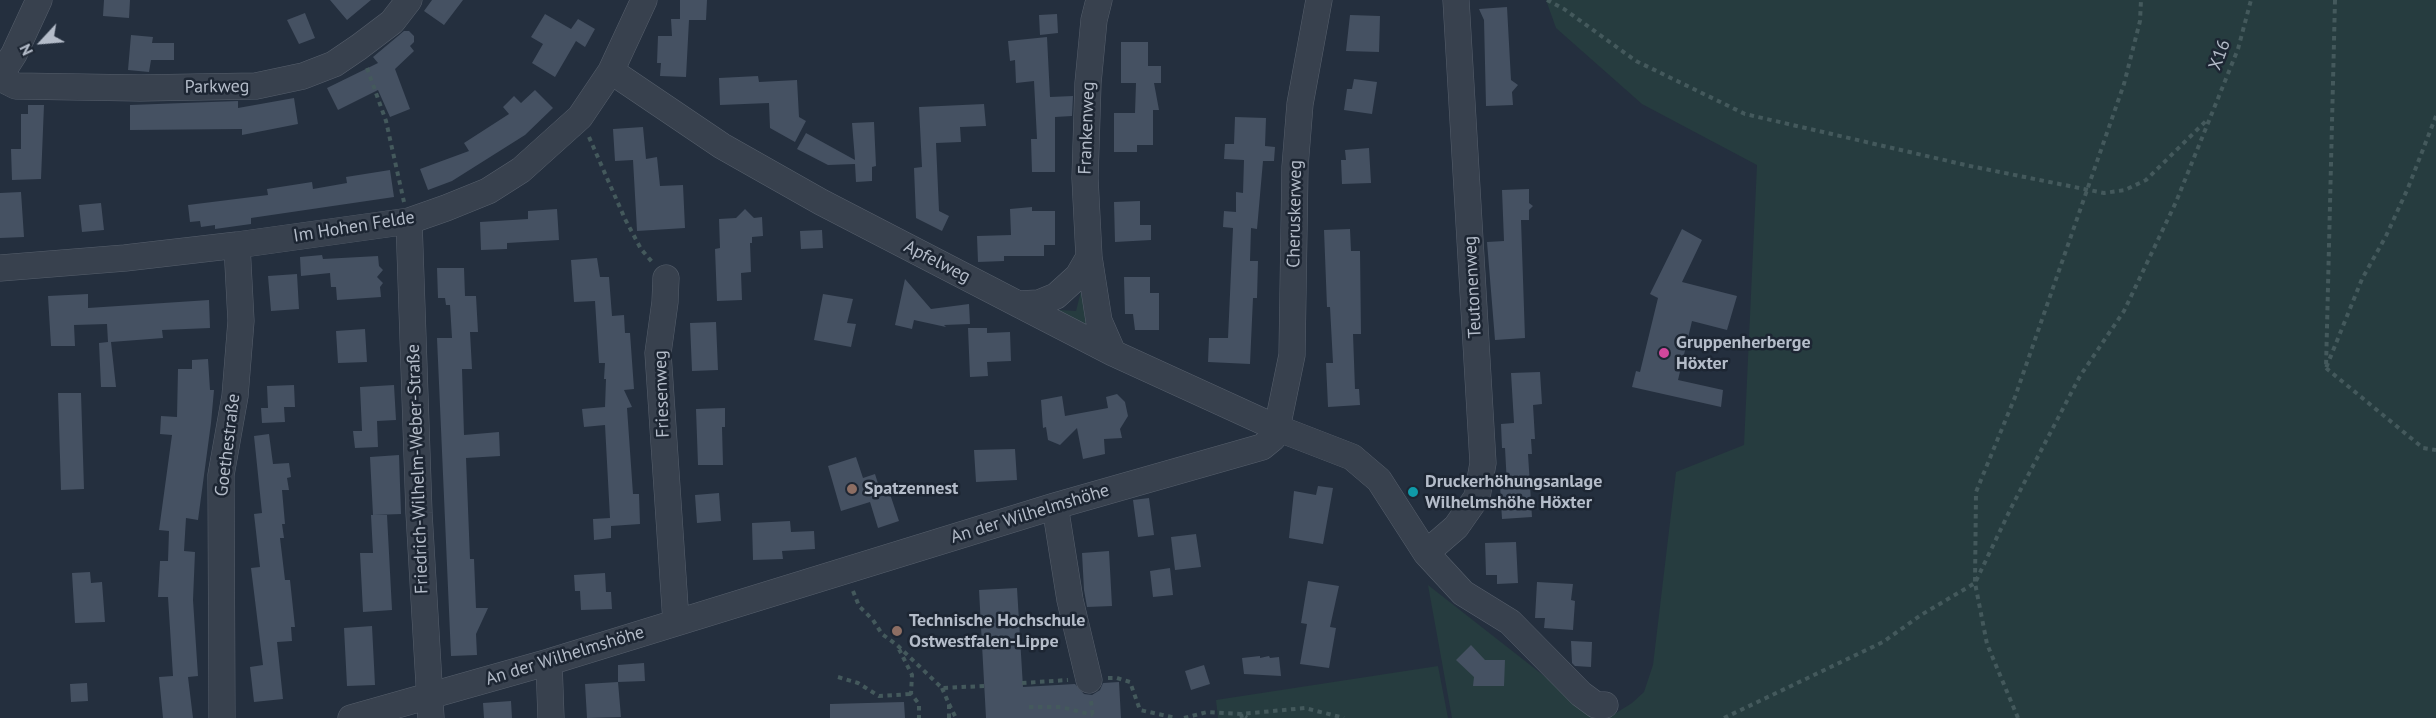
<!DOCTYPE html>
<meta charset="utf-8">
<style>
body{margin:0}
#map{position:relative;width:2436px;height:718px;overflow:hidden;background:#242f3e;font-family:"PT Sans",sans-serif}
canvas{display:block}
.north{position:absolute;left:12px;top:12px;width:60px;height:60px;-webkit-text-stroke:4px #1d2633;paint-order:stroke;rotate:244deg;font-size:16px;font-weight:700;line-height:24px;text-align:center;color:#b4bcc9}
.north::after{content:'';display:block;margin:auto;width:21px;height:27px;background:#b4bcc9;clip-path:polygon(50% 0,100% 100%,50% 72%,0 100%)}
</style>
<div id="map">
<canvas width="2436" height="718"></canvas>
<div class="north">N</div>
</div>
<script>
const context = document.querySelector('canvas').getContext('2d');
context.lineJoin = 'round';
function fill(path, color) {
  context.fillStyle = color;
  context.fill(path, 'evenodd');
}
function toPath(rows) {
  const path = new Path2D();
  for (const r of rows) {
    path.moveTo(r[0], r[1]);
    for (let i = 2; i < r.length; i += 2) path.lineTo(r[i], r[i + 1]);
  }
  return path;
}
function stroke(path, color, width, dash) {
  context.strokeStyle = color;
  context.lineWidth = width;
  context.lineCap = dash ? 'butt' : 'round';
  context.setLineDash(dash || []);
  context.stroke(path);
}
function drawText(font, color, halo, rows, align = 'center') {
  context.font = font + ' "PT Sans",sans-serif';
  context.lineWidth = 5;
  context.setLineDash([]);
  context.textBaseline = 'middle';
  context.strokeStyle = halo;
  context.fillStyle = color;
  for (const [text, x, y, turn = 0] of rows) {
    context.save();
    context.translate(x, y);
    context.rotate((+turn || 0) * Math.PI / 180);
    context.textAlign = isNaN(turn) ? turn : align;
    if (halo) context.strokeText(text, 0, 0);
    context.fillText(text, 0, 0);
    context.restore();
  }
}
const green = toPath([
 [1546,0,2436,0,2436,718,1608,718,1632,703,1644,692,1653,665,1676,472,1744,445,1757,165,1642,104,1556,28],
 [1084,279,1093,346,1041,319,1060,310,1076,311],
 [1428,585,1571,697,1602,718,1452,718],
 [1438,666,1448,718,1218,718,1216,700]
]);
const building = toPath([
 [104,0,130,0,129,18,103,16],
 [330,0,371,0,347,20],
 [432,0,463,0,444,25,424,11],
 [680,0,707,0,706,20,689,20,686,77,660,76,661,63,657,63,658,36,672,36,671,19,680,19],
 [1507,7,1511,80,1518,85,1512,92,1513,105,1486,106,1484,20,1479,9],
 [305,13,315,38,299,44,287,20],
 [545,14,571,29,578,19,595,29,585,47,576,41,555,77,532,63,543,44,531,37],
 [1057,14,1058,33,1040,35,1039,15],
 [1350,15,1380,16,1379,52,1346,51],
 [404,31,409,31,414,36,414,42,410,46,414,51,395,69,410,109,390,117,378,90,338,110,327,88,378,63,373,57],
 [131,35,153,37,152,43,174,43,174,60,151,60,149,72,128,70],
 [1047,37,1050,97,1073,96,1072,116,1055,117,1055,172,1032,172,1031,139,1037,139,1034,81,1016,83,1015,60,1010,61,1008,41],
 [1121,42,1148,42,1148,66,1161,66,1161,83,1154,83,1159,110,1153,110,1153,145,1137,145,1137,152,1114,152,1114,113,1135,113,1136,83,1121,83],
 [758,76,759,82,797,80,799,117,806,121,795,142,770,128,769,103,720,105,719,78],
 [1354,79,1377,82,1372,114,1344,110,1347,89,1352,89],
 [535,90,553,108,525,135,452,181,428,190,420,169,469,151,464,143,509,114,503,107,514,96,521,103],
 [294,98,298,124,242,135,242,129,130,130,130,105,238,101,238,108],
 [984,104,986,126,960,127,961,142,936,143,939,211,949,216,942,231,916,218,914,168,922,167,919,107],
 [28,105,44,105,41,179,12,180,11,149,21,149,21,114,28,114],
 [1235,117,1266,118,1265,146,1275,147,1274,161,1263,161,1257,229,1251,228,1250,261,1258,261,1257,298,1253,298,1250,364,1208,362,1209,338,1228,338,1233,228,1223,227,1224,211,1236,212,1236,192,1243,193,1244,160,1224,159,1225,144,1234,144],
 [874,122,876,166,872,167,872,181,856,182,855,164,828,165,797,149,806,133,855,160,852,123],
 [643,127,646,159,657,157,660,186,683,185,685,228,637,231,633,160,615,161,613,129],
 [1369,148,1371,183,1342,184,1341,160,1346,160,1345,150],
 [390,170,394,197,251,218,251,224,215,229,215,225,201,227,200,221,190,222,188,205,268,195,267,189,312,182,313,189,347,183,346,177],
 [1529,189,1529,203,1533,206,1529,210,1529,220,1521,220,1525,338,1495,340,1487,242,1504,241,1502,190],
 [21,192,24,237,0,238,0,193],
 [1140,201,1140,225,1151,225,1151,240,1115,242,1114,202],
 [101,203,104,230,82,232,79,205],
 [1032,207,1032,211,1055,211,1055,245,1044,245,1044,256,1004,256,1004,261,978,262,977,236,1011,235,1010,209],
 [557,209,559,240,507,243,507,249,481,250,480,222,528,219,528,211],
 [745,209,754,218,762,217,763,236,752,237,752,243,750,243,751,272,741,273,742,300,717,301,715,249,720,248,719,219,736,218],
 [1350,229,1351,251,1360,251,1361,334,1353,334,1355,389,1359,389,1360,405,1328,407,1326,363,1333,363,1330,307,1327,307,1324,230],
 [1682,229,1702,240,1682,282,1737,296,1727,330,1692,321,1678,380,1723,390,1721,407,1632,387,1636,371,1640,372,1658,298,1650,294],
 [822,230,823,248,801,249,800,231],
 [322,255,323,259,378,256,379,266,383,270,377,277,383,283,380,287,381,297,337,300,336,287,331,287,330,273,301,276,300,257],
 [597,258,600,277,609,277,612,316,624,315,625,333,630,333,634,389,624,390,632,407,627,408,633,494,639,494,640,524,611,526,611,538,594,540,593,519,610,518,605,425,584,427,582,409,605,407,606,379,604,379,605,363,599,363,595,301,574,302,571,260],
 [437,268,464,268,465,296,476,296,478,332,470,332,472,369,462,369,464,435,499,432,500,456,466,458,470,559,474,559,476,608,488,608,476,634,477,655,451,656,437,338,452,338,450,305,446,305,445,298,438,298],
 [297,274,299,309,271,311,268,276],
 [1124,277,1150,277,1150,293,1159,293,1159,330,1135,330,1133,314,1125,314],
 [905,279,931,309,969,304,970,324,944,325,946,327,914,320,912,329,895,325],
 [88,294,88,308,209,300,210,328,162,330,163,338,111,342,116,387,101,387,99,343,108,342,107,324,74,325,75,346,51,346,48,296],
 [823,294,853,299,847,323,856,324,851,347,814,340],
 [716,322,718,370,692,371,690,323],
 [968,328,987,328,987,333,1010,332,1011,361,987,362,988,376,970,377],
 [365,329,367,362,338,363,336,331],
 [208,359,210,390,214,390,211,423,198,520,186,518,184,551,195,552,193,600,198,676,188,677,193,718,163,718,159,677,173,676,168,597,158,597,160,561,168,561,169,531,159,530,172,435,160,434,161,416,177,417,178,369,192,369,192,360],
 [1540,372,1542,404,1533,405,1535,439,1531,439,1532,454,1528,454,1532,517,1502,519,1500,485,1507,485,1505,448,1502,448,1501,424,1514,423,1511,373],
 [294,385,295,407,284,407,285,422,262,423,261,408,268,408,267,386],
 [394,385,396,420,377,421,378,447,355,448,353,431,362,431,360,387],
 [58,393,81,393,84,489,61,490],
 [1117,394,1125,402,1128,416,1120,429,1122,438,1104,439,1105,454,1083,459,1077,428,1060,445,1048,440,1046,427,1043,428,1041,400,1062,396,1065,416,1108,408,1106,397],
 [725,408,725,427,722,427,723,465,698,465,696,409],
 [269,434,273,464,289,463,291,477,287,478,289,490,282,490,285,524,282,524,284,538,280,538,285,580,290,580,295,627,291,627,292,641,277,642,283,699,254,702,250,667,263,665,251,568,260,567,254,514,262,513,254,436],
 [1015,449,1017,480,976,482,974,450],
 [399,455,401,514,373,515,370,457],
 [856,457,863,478,875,474,882,496,890,494,899,521,878,528,870,502,841,511,828,466],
 [1318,486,1333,488,1323,544,1289,538,1294,491,1316,495],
 [719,493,721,521,697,523,695,495],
 [1149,498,1154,535,1138,537,1133,500],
 [371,515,387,515,392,610,363,612,360,553,373,553],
 [790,521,791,532,814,531,815,549,782,551,783,559,753,560,752,523],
 [1196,534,1201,567,1175,570,1171,537],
 [1516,542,1518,583,1497,584,1497,575,1486,575,1485,543],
 [1109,551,1112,606,1087,607,1084,590,1082,553],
 [1170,568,1173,595,1153,597,1150,571],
 [90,572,91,583,102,582,105,622,75,623,72,573],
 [605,573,606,592,611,592,612,609,581,610,580,591,575,591,574,575],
 [1308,581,1339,586,1330,627,1336,628,1329,668,1300,664,1307,624,1301,623],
 [1537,582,1573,584,1571,600,1575,601,1573,630,1544,628,1545,618,1535,618],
 [1017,588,1023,687,1075,684,1084,694,1092,695,1100,690,1103,683,1119,682,1121,718,986,718,979,590],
 [372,626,375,685,347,686,344,628],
 [1571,641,1592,642,1591,667,1575,666,1572,663],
 [1471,645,1485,660,1505,660,1504,686,1473,686,1474,677,1456,660],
 [1260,656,1260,658,1269,656,1270,658,1279,657,1281,676,1244,674,1242,658],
 [644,663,645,681,618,682,618,665],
 [1204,665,1210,684,1191,690,1185,671],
 [618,682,621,717,587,718,585,684],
 [87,683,88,701,71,702,70,684],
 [511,701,512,718,484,718,483,703],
 [904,702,905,718,830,718,830,704]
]);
const path = toPath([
 [1547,0,1564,9,1636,61,1745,114,1970,166,2104,193,2125,190,2146,180,2207,120],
 [2335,0,2326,368,2362,279,2386,236,2408,188,2436,116],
 [367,68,386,121,404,202],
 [589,137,625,219,641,249,653,263],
 [2326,368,2423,448,2436,450],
 [853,591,859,606,873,620,882,634,897,645,942,688,984,686],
 [899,649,912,675,911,694,919,704,919,718],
 [838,677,858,683,879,696,911,694],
 [1108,678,1117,678,1130,682,1140,710,1176,718],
 [1022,683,1068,680],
 [942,688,949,704,949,718],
 [1091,701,1093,718],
 [949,704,956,718],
 [1029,707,1061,707,1093,715],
 [1184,718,1207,712,1241,714,1305,708,1344,718],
 [1242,718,1241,714,1247,718],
 [1724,718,1883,642,1921,615,1975,583,2011,508,2080,376,2124,311,2176,202,2238,49,2251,0],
 [2018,718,1987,644,1975,583,1976,492,2015,397,2124,84,2140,21,2141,0]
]);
const minor = toPath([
 [611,71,722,146,821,202,1018,304,1113,353,1277,428,1352,457,1379,480,1426,553,1463,593,1510,622,1581,694,1596,705,1605,705],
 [0,76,14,54,39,0],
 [0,78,16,86,140,88,256,86,303,76,334,64,359,47,392,22,409,0],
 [409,221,419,513,431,718],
 [1089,257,1099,321,1113,353],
 [0,268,125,258,237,245,409,221,446,208,488,191,521,170,580,117,611,71,644,0],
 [666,278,665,302,658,353,676,622],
 [1018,304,1039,303,1056,296,1078,276,1089,257,1085,178,1088,83,1094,20,1099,0],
 [1055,506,1070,600,1089,680],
 [1426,553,1456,527,1477,497,1483,463,1456,0],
 [549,662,551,718],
 [222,718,221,475,235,396,241,321,237,245],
 [351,718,549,662,1055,506,1262,447,1273,438,1277,428,1292,355,1295,167,1300,104,1319,0]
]);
const markers = [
 [1664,353,6,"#d1479c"],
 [852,489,6,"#8d6e63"],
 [1413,492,6,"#0f9aa8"],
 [897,631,6,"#8d6e63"]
];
const streetNames = [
 ["X16",2220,55,-70],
 ["Parkweg",217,87,-1],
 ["Frankenweg",1087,128,-88],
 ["Cheruskerweg",1295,214,-89],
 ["Im Hohen Felde",354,227,-9],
 ["Apfelweg",937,262,27],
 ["Teutonenweg",1473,287,-93],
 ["Friesenweg",662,394,-92],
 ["Goethestraße",228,445,-83],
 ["Friedrich-Wilhelm-Weber-Straße",418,469,-92],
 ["An der Wilhelmshöhe",1030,514,-17],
 ["An der Wilhelmshöhe",565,656,-17]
];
const poiNames = [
 ["Gruppenherberge",1676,343],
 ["Höxter",1676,364],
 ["Druckerhöhungsanlage",1425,482],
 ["Wilhelmshöhe Höxter",1425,503],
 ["Spatzennest",864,489],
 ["Technische Hochschule",909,621],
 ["Ostwestfalen-Lippe",909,642]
];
fill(green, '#263c3f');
fill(building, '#455162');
stroke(minor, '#565f6c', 27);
stroke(path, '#44595c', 4, [4.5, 4.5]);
stroke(minor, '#38414e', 26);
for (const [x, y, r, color] of markers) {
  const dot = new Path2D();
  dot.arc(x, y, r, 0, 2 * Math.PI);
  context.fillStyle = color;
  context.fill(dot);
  stroke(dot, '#1d2633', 2);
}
drawText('18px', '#b4bcc9', '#1d2633', streetNames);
drawText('bold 18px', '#b4bcc9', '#1d2633', poiNames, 'left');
</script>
